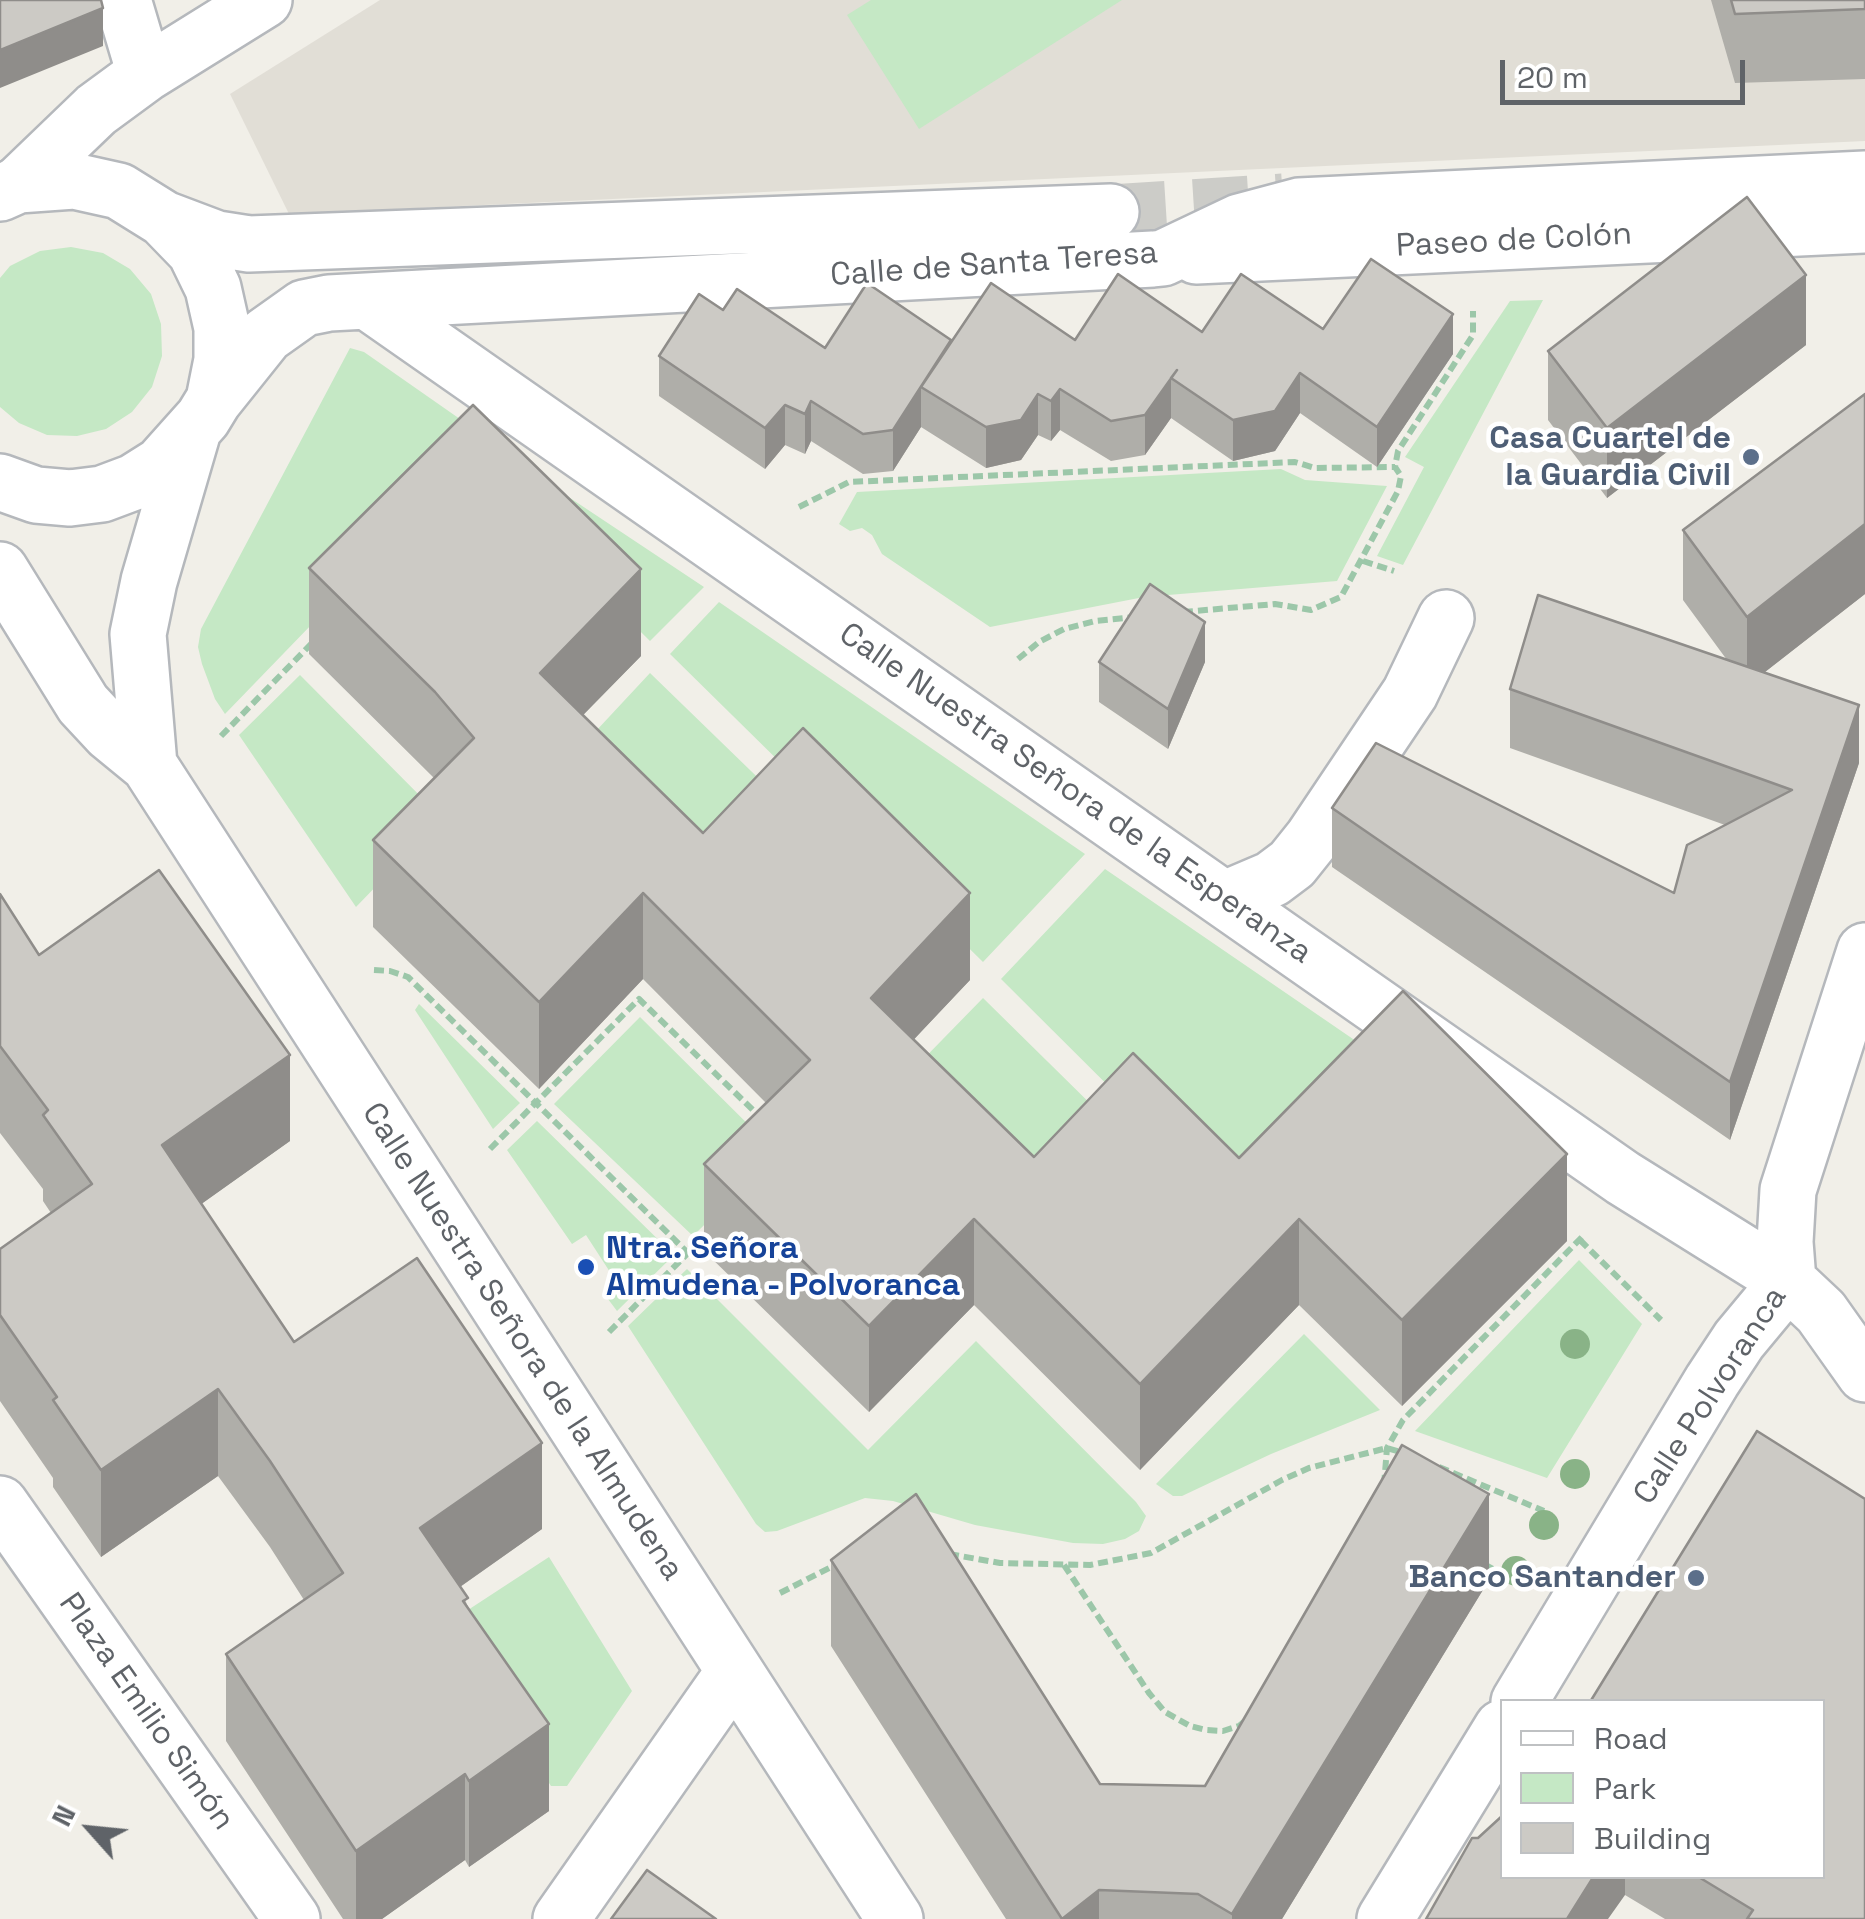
<!DOCTYPE html>
<meta charset="utf-8">
<style>
body{margin:0}
#map{position:relative;width:1865px;height:1919px;overflow:hidden;background:#f1efe8;font-family:"Space Grotesk",sans-serif}
canvas{display:block}
.legend{position:absolute;left:1500px;top:1699px;width:325px;height:180px;box-sizing:border-box;background:#fff;border:2px solid #bfc1c3;margin:0;padding:12px 18px;list-style:none;font-size:30px;color:#5f6368}
.legend li{display:flex;align-items:center;gap:20px;height:50px}
.legend b{width:50px;border:2px solid #bfc1c3}
.north{position:absolute;left:40px;top:1779px;width:100px;height:100px;-webkit-text-stroke:8px #fff;paint-order:stroke;rotate:297deg;font-size:28px;font-weight:700;line-height:40px;text-align:center;color:#5f6368}
.north::after{content:'';display:block;margin:auto;width:35px;height:45px;background:#5f6368;clip-path:polygon(50% 0,100% 100%,50% 72%,0 100%)}
.scale{position:absolute;left:1500px;top:60px;width:245px;height:45px;box-sizing:border-box;border:5px solid #5f6368;border-top:0;padding-left:12px;font-size:30px;line-height:35px;white-space:nowrap;color:#5f6368;-webkit-text-stroke:8px #fff;paint-order:stroke}
</style>
<div id="map">
<canvas width="1865" height="1919"></canvas>
<ul class="legend">
<li><b style="height:12px;background:#fff"></b>Road</li>
<li><b style="height:28px;background:#c5e8c5"></b>Park</li>
<li><b style="height:28px;background:#cccac5"></b>Building</li>
</ul>
<div class="north">N</div>
<div class="scale">20 m</div>
</div>
<script>
const context = document.querySelector('canvas').getContext('2d');
context.lineJoin = 'round';
function fill(path, color) {
  context.fillStyle = color;
  context.fill(path, 'evenodd');
}
function toPath(rows) {
  const path = new Path2D();
  for (const r of rows) {
    path.moveTo(r[0], r[1]);
    for (let i = 2; i < r.length; i += 2) path.lineTo(r[i], r[i + 1]);
  }
  return path;
}
function stroke(path, color, width, dash) {
  context.strokeStyle = color;
  context.lineWidth = width;
  context.lineCap = dash ? 'butt' : 'round';
  context.setLineDash(dash || []);
  context.stroke(path);
}
function drawText(font, color, halo, rows, align = 'center') {
  context.font = font + ' "Space Grotesk",sans-serif';
  context.lineWidth = 9;
  context.setLineDash([]);
  context.textBaseline = 'middle';
  context.strokeStyle = halo;
  context.fillStyle = color;
  for (const [text, x, y, turn = 0] of rows) {
    context.save();
    context.translate(x, y);
    context.rotate((+turn || 0) * Math.PI / 180);
    context.textAlign = isNaN(turn) ? turn : align;
    if (halo) context.strokeText(text, 0, 0);
    context.fillText(text, 0, 0);
    context.restore();
  }
}
const education = toPath([
 [380,0,1865,0,1865,141,289,214,230,94]
]);
const green = toPath([
 [871,0,1122,0,919,129,847,15],
 [71,247,103,253,130,269,151,294,161,324,162,356,152,387,132,412,106,429,77,436,47,435,19,423,0,407,0,278,10,266,40,251],
 [1543,300,1403,565,1377,556,1424,467,1405,457,1510,301],
 [350,348,364,352,490,440,225,714,215,699,202,664,198,647,201,629],
 [510,458,704,587,650,641,489,481],
 [1281,469,1305,480,1387,486,1337,581,1144,597,990,627,882,554,872,535,862,528,850,531,839,524,857,492],
 [719,602,1085,854,983,962,670,654],
 [650,673,784,803,697,891,568,761],
 [300,675,442,818,356,907,239,735],
 [1105,869,1388,1063,1238,1215,1001,979],
 [983,998,1111,1124,1030,1208,902,1081],
 [419,1004,520,1103,493,1129,415,1010],
 [640,1017,777,1153,693,1236,554,1104],
 [537,1121,674,1255,617,1311,608,1299,621,1289,586,1235,572,1244,507,1150],
 [1579,1260,1642,1324,1547,1478,1415,1431],
 [687,1269,868,1450,976,1341,1136,1502,1146,1516,1139,1531,1125,1539,1103,1544,1073,1543,975,1525,893,1501,865,1498,777,1531,765,1532,756,1524,628,1326],
 [1304,1334,1380,1410,1271,1454,1182,1496,1173,1496,1156,1484],
 [549,1557,632,1691,567,1786,551,1786,445,1625]
]);
const minorTunnel = toPath([
 [1111,212,1283,201]
]);
const path = toPath([
 [799,507,849,482,1295,462,1315,468,1395,467],
 [1363,561,1394,571],
 [1183,612,1275,604,1311,610,1341,597,1398,491,1401,476,1395,467,1398,451,1473,335,1473,311],
 [1018,659,1039,642,1064,629,1095,621,1136,617],
 [221,736,315,640],
 [374,970,390,971,408,977,688,1253],
 [490,1149,639,999,759,1116],
 [1580,1240,1661,1320],
 [609,1332,707,1234],
 [1439,1467,1544,1511],
 [1384,1485,1387,1448,1403,1420,1583,1236],
 [949,1554,1000,1563,1090,1565,1151,1553,1282,1480,1309,1468,1387,1448,1404,1453],
 [1484,1564,1505,1576],
 [1064,1565,1149,1693,1165,1712,1190,1726,1206,1730,1223,1731,1239,1726,1245,1721],
 [780,1593,839,1563]
]);
const pedestrian = toPath([
 [123,0,145,74],
 [18,185,96,110,145,74,264,0],
 [0,1504,292,1919]
]);
const minor = toPath([
 [0,193,18,185,74,181,119,191,164,219,217,239,249,244,1111,212],
 [1196,256,1865,225],
 [367,301,1623,1178,1788,1281,1821,1312,1865,1374],
 [214,400,266,335,304,308,329,303,1153,259,1163,258,1239,222,1299,206,1865,179],
 [0,482,36,495,70,498,102,494,134,482,161,465,203,418,214,400,222,360,222,328,213,288,195,251,164,219],
 [0,570,83,704,110,733,149,765,895,1919],
 [149,765,138,634,149,581,192,434],
 [1225,899,1272,879,1292,864,1312,839,1410,693,1446,618],
 [1519,1702,1712,1381,1739,1340,1788,1281,1785,1242,1788,1190,1865,951],
 [561,1919,734,1672],
 [1385,1919,1502,1728]
]);
const trees = [
 [1575,1344],
 [1575,1474],
 [1544,1525],
 [1516,1571]
];
const wall = toPath([
 [1711,0,1865,0,1865,79,1735,83],
 [723,310,825,348,951,340,1075,340,1202,332,1323,329,1453,354,1377,467,1300,413,1275,451,1233,461,1171,418,1145,455,1111,461,1060,430,1051,441,1038,435,1021,460,986,468,921,427,893,471,863,474,811,441,805,454,785,445,765,469,659,396,659,356],
 [1806,345,1607,498,1548,420,1548,351],
 [1865,394,1865,594,1765,672,1859,763,1730,1140,1332,867,1332,808,1674,893,1725,825,1510,748,1510,689,1727,660,1683,600,1683,530],
 [309,568,641,656,583,715,703,833,970,980,913,1040,1034,1157,1239,1158,1567,1241,1402,1406,1299,1305,1140,1470,974,1305,869,1412,704,1251,704,1164,766,1103,643,979,539,1089,373,927,373,840,434,778,309,654],
 [1099,662,1205,662,1168,749,1099,702],
 [0,894,39,955,290,1141,201,1204,294,1342,542,1529,460,1587,549,1811,469,1867,465,1860,382,1919,343,1919,226,1741,226,1654,304,1600,270,1547,218,1476,101,1557,53,1487,53,1478,0,1401,0,1249,51,1213,43,1201,43,1189,0,1133],
 [831,1560,1100,1784,1205,1786,1489,1580,1282,1919,1006,1919,831,1646],
 [1502,1876,1822,1876,1865,1919,1665,1919,1625,1895]
]);
const shadedWall = toPath([
 [103,8,103,46,0,88,0,50],
 [1806,275,1806,345,1607,498,1607,428],
 [1453,314,1453,354,1377,467,1377,427],
 [1300,373,1300,413,1275,451,1233,461,1233,420],
 [1171,378,1171,418,1145,455,1145,415],
 [921,387,921,427,893,471,893,430],
 [1060,389,1060,430,1051,441,1051,401],
 [1038,394,1038,435,1021,460,986,468,986,427],
 [811,401,811,441,805,454,805,414],
 [785,405,785,445,765,469,765,428],
 [1865,524,1865,594,1747,686,1747,617],
 [641,569,641,656,540,759,540,673],
 [1205,622,1205,662,1168,749,1168,709],
 [1859,705,1859,763,1730,1140,1730,1082],
 [643,893,643,979,539,1089,539,1002],
 [970,893,970,980,871,1085,871,998],
 [290,1055,290,1141,162,1232,162,1145],
 [1567,1154,1567,1241,1402,1406,1402,1320],
 [974,1219,974,1305,869,1412,869,1326],
 [1299,1219,1299,1305,1140,1470,1140,1384],
 [218,1389,218,1476,101,1557,101,1470],
 [542,1443,542,1529,420,1615,420,1528],
 [1489,1494,1489,1580,1282,1919,1232,1919,1232,1914],
 [549,1724,549,1811,469,1867,469,1781],
 [465,1774,465,1860,382,1919,356,1919,356,1851],
 [1594,1876,1625,1876,1625,1895,1608,1919,1567,1919],
 [1099,1890,1099,1919,1062,1919]
]);
const building = toPath([
 [0,0,101,0,103,8,0,50,0,0],
 [1731,0,1865,0,1865,9,1735,14,1731,0],
 [1747,197,1806,275,1607,428,1548,351,1747,197],
 [1371,259,1453,314,1377,427,1300,373,1275,411,1233,420,1171,378,1177,370,1145,415,1111,421,1060,389,1051,401,1038,394,1021,420,986,427,921,387,991,283,1075,340,1118,274,1202,332,1241,274,1323,329,1371,259],
 [867,283,951,340,893,430,863,434,811,401,805,414,785,405,765,428,659,356,699,294,723,310,737,289,825,348,867,283],
 [1865,394,1865,524,1747,617,1683,530,1865,394],
 [473,405,641,569,540,673,703,833,803,728,970,893,871,998,1034,1157,1133,1053,1239,1158,1403,991,1567,1154,1402,1320,1299,1219,1140,1384,974,1219,869,1326,704,1164,810,1060,643,893,539,1002,373,840,474,738,435,692,309,568,473,405],
 [1150,584,1205,622,1168,709,1099,662,1150,584],
 [1538,595,1859,705,1730,1082,1332,808,1376,743,1674,893,1687,845,1792,790,1510,689,1538,595],
 [159,870,290,1055,162,1145,294,1342,417,1258,542,1443,420,1528,468,1598,463,1601,549,1724,469,1781,465,1774,356,1851,226,1654,343,1573,270,1461,218,1389,101,1470,53,1400,57,1397,0,1315,0,1249,92,1184,43,1115,48,1110,0,1046,0,894,39,955,159,870],
 [1757,1431,1865,1499,1865,1919,1747,1919,1753,1910,1697,1876,1822,1876,1822,1702,1590,1702,1757,1431],
 [1402,1445,1489,1494,1232,1914,1198,1894,1099,1890,1062,1919,831,1560,916,1494,1100,1784,1205,1786,1402,1445],
 [1502,1816,1502,1876,1594,1876,1567,1919,1426,1919,1472,1838,1478,1838,1502,1816],
 [647,1870,716,1919,611,1919,647,1870]
]);
const markers = [
 [1751,457,10,"#5c6f8a"],
 [586,1267,10,"#1a4fb4"],
 [1696,1578,10,"#5c6f8a"]
];
const streetNames = [
 ["Paseo de Colón",1514,241,-3],
 ["Calle de Santa Teresa",994,265,-4],
 ["Calle Nuestra Señora de la Esperanza",1075,794,35],
 ["Calle Nuestra Señora de la Almudena",522,1342,57],
 ["Calle Polvoranca",1711,1396,-57],
 ["Plaza Emilio Simón",146,1712,55]
];
const serviceNames = [
 ["Casa Cuartel de",1731,439],
 ["la Guardia Civil",1731,476],
 ["Banco Santander",1676,1578]
];
const transitNames = [
 ["Ntra. Señora",606,1249],
 ["Almudena - Polvoranca",606,1286]
];
fill(education, '#e1ded6');
fill(green, '#c5e8c5');
stroke(minorTunnel, '#ccccc8', 55, [55, 28]);
stroke(pedestrian, '#b5b8bc', 60);
stroke(minor, '#b5b8bc', 60);
stroke(path, '#9cc7a9', 6, [10, 5]);
stroke(pedestrian, '#fff', 55);
stroke(minor, '#fff', 55);
context.fillStyle = '#89b387';
for (const [x, y] of trees) {
  context.beginPath();
  context.arc(x, y, 15, 0, 2 * Math.PI);
  context.fill();
}
fill(wall, '#afaea9');
fill(shadedWall, '#8f8d8a');
fill(building, '#cccac5');
stroke(building, '#8f8d8a', 2.5);
for (const [x, y, r, color] of markers) {
  const dot = new Path2D();
  dot.arc(x, y, r, 0, 2 * Math.PI);
  context.fillStyle = color;
  context.fill(dot);
  stroke(dot, '#fff', 4);
}
drawText('32px', '#5f6368', '#fff', streetNames);
drawText('bold 32px', '#4e5e75', '#fff', serviceNames, 'right');
drawText('bold 32px', '#164399', '#fff', transitNames, 'left');
</script>
